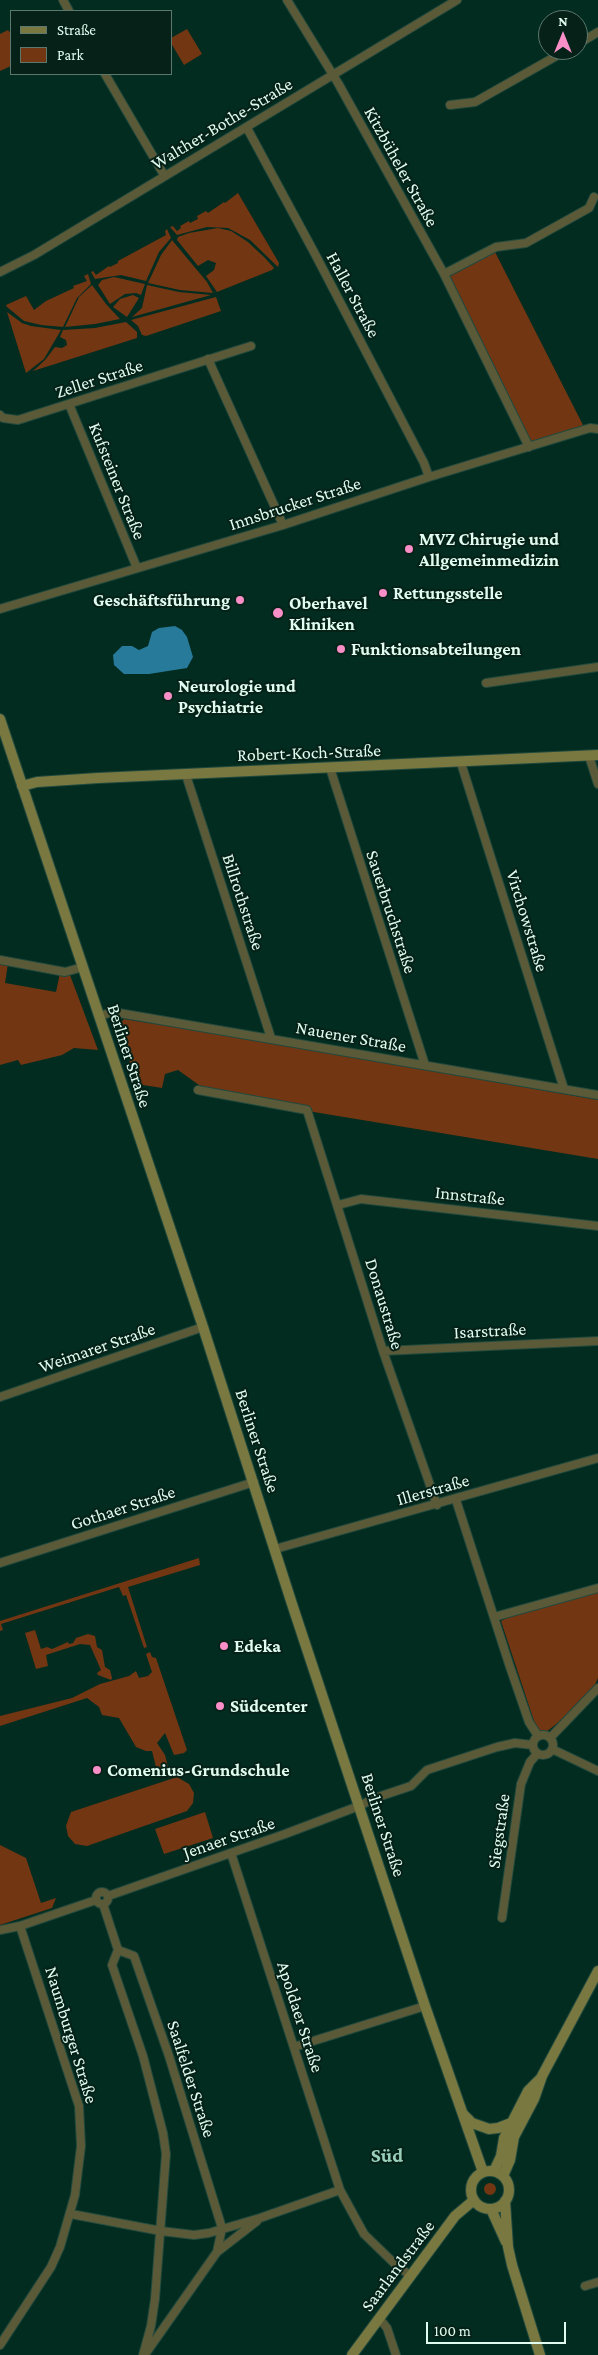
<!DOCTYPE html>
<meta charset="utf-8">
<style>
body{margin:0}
#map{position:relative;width:598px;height:2355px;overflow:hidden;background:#022c20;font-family:"Crimson Pro",serif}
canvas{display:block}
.legend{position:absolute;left:10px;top:10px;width:162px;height:65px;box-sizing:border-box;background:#052118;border:1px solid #5d796e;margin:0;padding:6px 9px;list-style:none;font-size:15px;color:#e1fcf0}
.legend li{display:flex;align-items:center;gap:10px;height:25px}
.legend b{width:25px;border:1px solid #5d796e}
.north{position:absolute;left:538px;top:10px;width:50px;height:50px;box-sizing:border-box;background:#052118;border:1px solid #5d796e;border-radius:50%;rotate:0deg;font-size:14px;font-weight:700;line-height:20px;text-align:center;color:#e1fcf0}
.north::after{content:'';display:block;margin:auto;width:18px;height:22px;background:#fa8fc8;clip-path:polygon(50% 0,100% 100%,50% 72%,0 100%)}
.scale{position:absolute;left:426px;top:2322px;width:140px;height:22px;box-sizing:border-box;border:2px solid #e1fcf0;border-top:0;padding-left:6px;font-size:15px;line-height:18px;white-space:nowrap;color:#e1fcf0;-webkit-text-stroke:4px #052118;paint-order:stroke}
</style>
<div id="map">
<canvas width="598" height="2355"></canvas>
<ul class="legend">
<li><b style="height:6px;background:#797840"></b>Straße</li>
<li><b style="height:14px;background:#723612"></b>Park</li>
</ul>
<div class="north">N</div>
<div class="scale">100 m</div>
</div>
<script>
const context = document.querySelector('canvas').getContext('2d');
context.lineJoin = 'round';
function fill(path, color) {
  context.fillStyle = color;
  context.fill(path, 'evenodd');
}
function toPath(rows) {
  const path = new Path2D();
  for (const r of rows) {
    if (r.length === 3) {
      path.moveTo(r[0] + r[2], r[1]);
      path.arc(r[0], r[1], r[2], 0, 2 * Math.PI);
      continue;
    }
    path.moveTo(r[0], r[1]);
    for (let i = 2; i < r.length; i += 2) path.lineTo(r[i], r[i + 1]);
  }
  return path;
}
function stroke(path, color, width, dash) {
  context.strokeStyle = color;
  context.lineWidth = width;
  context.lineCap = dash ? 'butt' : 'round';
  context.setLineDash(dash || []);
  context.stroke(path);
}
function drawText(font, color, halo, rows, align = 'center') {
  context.font = font + ' "Crimson Pro",serif';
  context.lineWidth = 4;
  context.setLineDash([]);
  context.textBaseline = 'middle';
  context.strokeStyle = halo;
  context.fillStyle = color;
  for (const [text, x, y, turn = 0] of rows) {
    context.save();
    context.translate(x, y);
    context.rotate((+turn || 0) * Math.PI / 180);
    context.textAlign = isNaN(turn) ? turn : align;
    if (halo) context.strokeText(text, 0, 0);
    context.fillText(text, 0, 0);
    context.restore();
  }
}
const green = toPath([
 [187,29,202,54,184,65,171,43,171,38],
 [8,30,11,34,11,66,0,71,0,34],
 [238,193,279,263,278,267,250,240,228,228,207,227,177,235,170,227,173,226,177,231,181,228,180,226,189,221,190,223,198,219,197,216,206,211,208,213,224,202,225,203],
 [218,228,231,231,248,242,265,258,274,268,272,270,217,292,206,276,214,270,216,263,208,260,198,266,177,240,178,237,189,233],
 [167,229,171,238,159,252,146,281,121,275,95,279,91,272,93,271,96,275,109,266,110,267,118,263,118,261,166,235,165,231],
 [172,240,207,282,213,293,180,290,148,283,161,255],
 [495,252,584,427,531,442,450,276],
 [88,274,91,284,77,298,63,327,41,325,24,321,7,307,6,305,26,296,34,310,46,301,74,288,73,286,87,281,84,276],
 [114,277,145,284,141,295,136,293,125,294,110,304,98,285,102,280],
 [92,285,106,304,120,319,95,324,65,327,79,297],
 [147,285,179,292,211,295,132,317,142,308],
 [133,295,139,298,127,317,113,307,120,299],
 [216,297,221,311,146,336,142,335,138,326,131,320],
 [7,312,22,323,31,326,61,330,44,359,26,373],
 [126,322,137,332,137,338,33,371,45,360,55,347,62,348,67,345,66,340,60,337,63,330,95,328],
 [0,962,8,964,5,983,56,992,60,973,70,975,98,1050,74,1048,62,1055,21,1065,18,1060,0,1065],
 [124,1019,267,1042,598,1100,598,1159,217,1096,210,1089,199,1085,178,1070,165,1074,162,1088,137,1084,118,1026],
 [199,1558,200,1565,128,1587,147,1647,144,1648,126,1595,123,1596,119,1587,1,1624,3,1630,0,1631,0,1621],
 [598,1590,598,1678,591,1693,571,1712,545,1733,538,1733,501,1621,508,1617],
 [35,1630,41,1649,47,1647,52,1649,68,1642,69,1644,73,1643,76,1638,88,1634,95,1636,97,1647,102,1650,105,1667,110,1670,112,1678,111,1680,98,1675,97,1673,101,1670,90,1645,80,1644,46,1655,48,1666,36,1669,25,1633],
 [150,1652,152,1657,156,1658,187,1750,184,1753,174,1755,165,1733,157,1743,165,1755,169,1771,157,1771,152,1751,146,1751,136,1747,119,1718,102,1715,99,1707,87,1698,0,1726,0,1716,72,1698,100,1684,129,1676,136,1671,139,1678,148,1676,152,1672,146,1654],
 [177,1777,189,1784,194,1793,193,1803,187,1811,87,1846,75,1844,68,1836,66,1826,71,1812],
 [205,1812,213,1838,164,1854,155,1829],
 [0,1845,26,1858,41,1903,56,1898,52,1908,0,1925],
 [490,2189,6]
]);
const water = toPath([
 [175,626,182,630,187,637,193,657,187,668,149,674,124,674,114,665,113,655,122,646,132,646,139,650,148,646,152,632,159,628]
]);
const street = toPath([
 [63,0,69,11],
 [287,0,338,83,444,274,529,447],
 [578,44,598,32],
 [105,74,164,175],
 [450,105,475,102,567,50],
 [247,128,315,254,424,463,429,477],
 [0,272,34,255,457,0],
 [444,274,496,247,526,243,589,208,594,197],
 [208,359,283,525],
 [69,404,137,568],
 [0,415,3,418,18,420,251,346],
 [0,609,283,525,429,477,590,428,598,429],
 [486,683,598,667],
 [589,756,598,784],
 [461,763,564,1089],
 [330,768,425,1065],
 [186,775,271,1038],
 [0,960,65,972,83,967],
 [99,1016,113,1012,598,1095],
 [198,1090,307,1110,383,1351,437,1505],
 [338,1205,361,1199,598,1226],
 [383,1351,598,1341],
 [0,1397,203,1327],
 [456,1500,510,1667,529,1722,538,1736],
 [275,1549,598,1458],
 [0,1563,254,1482],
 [494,1617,598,1588],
 [543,1745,10],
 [550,1738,598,1688],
 [552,1749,598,1771],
 [231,1853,340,2190],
 [102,1898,6],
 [108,1896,285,1834,359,1806,375,1798,411,1786,427,1770,497,1747,515,1743,533,1745],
 [103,1904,118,1950,112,1965,143,2056,163,2133,166,2154,155,2299,151,2326,143,2355],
 [502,1918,521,1784,530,1762,537,1754],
 [0,1930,20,1926,96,1900],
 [118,1950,134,1956,169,2056,222,2228,217,2252,146,2353],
 [294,2047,425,2006],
 [71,2214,161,2231,194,2235,209,2233,260,2218,340,2190,364,2234,397,2266,411,2276],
 [217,2252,257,2221],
 [585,2286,598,2282],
 [379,2318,387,2328,396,2355],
 [0,2345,51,2267,60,2247,75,2195,81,2146,79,2106,20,1926]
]);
const secondary = toPath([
 [0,719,203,1327,292,1604,425,2006,483,2172],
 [22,786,37,782,98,778,598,755],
 [463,2114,472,2123,489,2129,498,2128,511,2123],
 [494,2171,501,2156,504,2138,528,2091,540,2079],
 [490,2190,19],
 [503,2176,510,2160,514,2137,534,2099,542,2076,598,1971],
 [505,2201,508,2247,512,2265,540,2355],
 [491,2209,506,2242],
 [352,2355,455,2216,474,2200]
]);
const markers = [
 [409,549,5,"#fa8fc8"],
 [383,593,5,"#fa8fc8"],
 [240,600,5,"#fa8fc8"],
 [278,613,6,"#fa8fc8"],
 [341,649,5,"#fa8fc8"],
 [168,696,5,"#fa8fc8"],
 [224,1646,5,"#fa8fc8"],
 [220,1706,5,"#fa8fc8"],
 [97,1770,5,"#fa8fc8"]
];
const streetNames = [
 ["Walther-Bothe-Straße",222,124,-31],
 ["Kitzbüheler Straße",401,167,61],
 ["Haller Straße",353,295,62],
 ["Zeller Straße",99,379,-18],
 ["Kufsteiner Straße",117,481,68],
 ["Innsbrucker Straße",295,504,-18],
 ["Robert-Koch-Straße",309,753,-2],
 ["Billrothstraße",243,902,72],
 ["Sauerbruchstraße",391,912,72],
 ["Virchowstraße",527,921,73],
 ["Nauener Straße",351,1037,10],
 ["Berliner Straße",129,1056,72],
 ["Innstraße",470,1196,6],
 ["Donaustraße",384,1304,73],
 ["Isarstraße",490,1331,-3],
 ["Weimarer Straße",97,1348,-19],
 ["Berliner Straße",257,1441,72],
 ["Illerstraße",433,1490,-16],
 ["Gothaer Straße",123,1508,-18],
 ["Berliner Straße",383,1825,72],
 ["Siegstraße",499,1831,-82],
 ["Jenaer Straße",229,1838,-19],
 ["Apoldaer Straße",300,2017,72],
 ["Naumburger Straße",71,2035,73],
 ["Saalfelder Straße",191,2079,72],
 ["Saarlandstraße",398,2266,-53]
];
const poiNames = [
 ["MVZ Chirugie und",419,539],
 ["Allgemeinmedizin",419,560],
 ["Rettungsstelle",393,593],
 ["Geschäftsführung",230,600,"right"],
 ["Oberhavel",289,603],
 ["Kliniken",289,624],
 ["Funktionsabteilungen",351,649],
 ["Neurologie und",178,686],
 ["Psychiatrie",178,707],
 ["Edeka",234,1646],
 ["Südcenter",230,1706],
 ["Comenius-Grundschule",107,1770]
];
const quarterNames = [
 ["Süd",387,2156]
];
fill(green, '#723612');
fill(water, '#277a99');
stroke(street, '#21493d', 10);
stroke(secondary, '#21493d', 12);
stroke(street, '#5b5a38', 8);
stroke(secondary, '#797840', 10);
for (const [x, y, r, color] of markers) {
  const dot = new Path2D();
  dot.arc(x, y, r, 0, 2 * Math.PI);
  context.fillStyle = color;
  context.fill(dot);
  stroke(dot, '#052118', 2);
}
drawText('18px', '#e1fcf0', '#052118', streetNames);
drawText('bold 18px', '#e1fcf0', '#052118', poiNames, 'left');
drawText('bold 20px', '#9ad0ba', '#052118', quarterNames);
</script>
